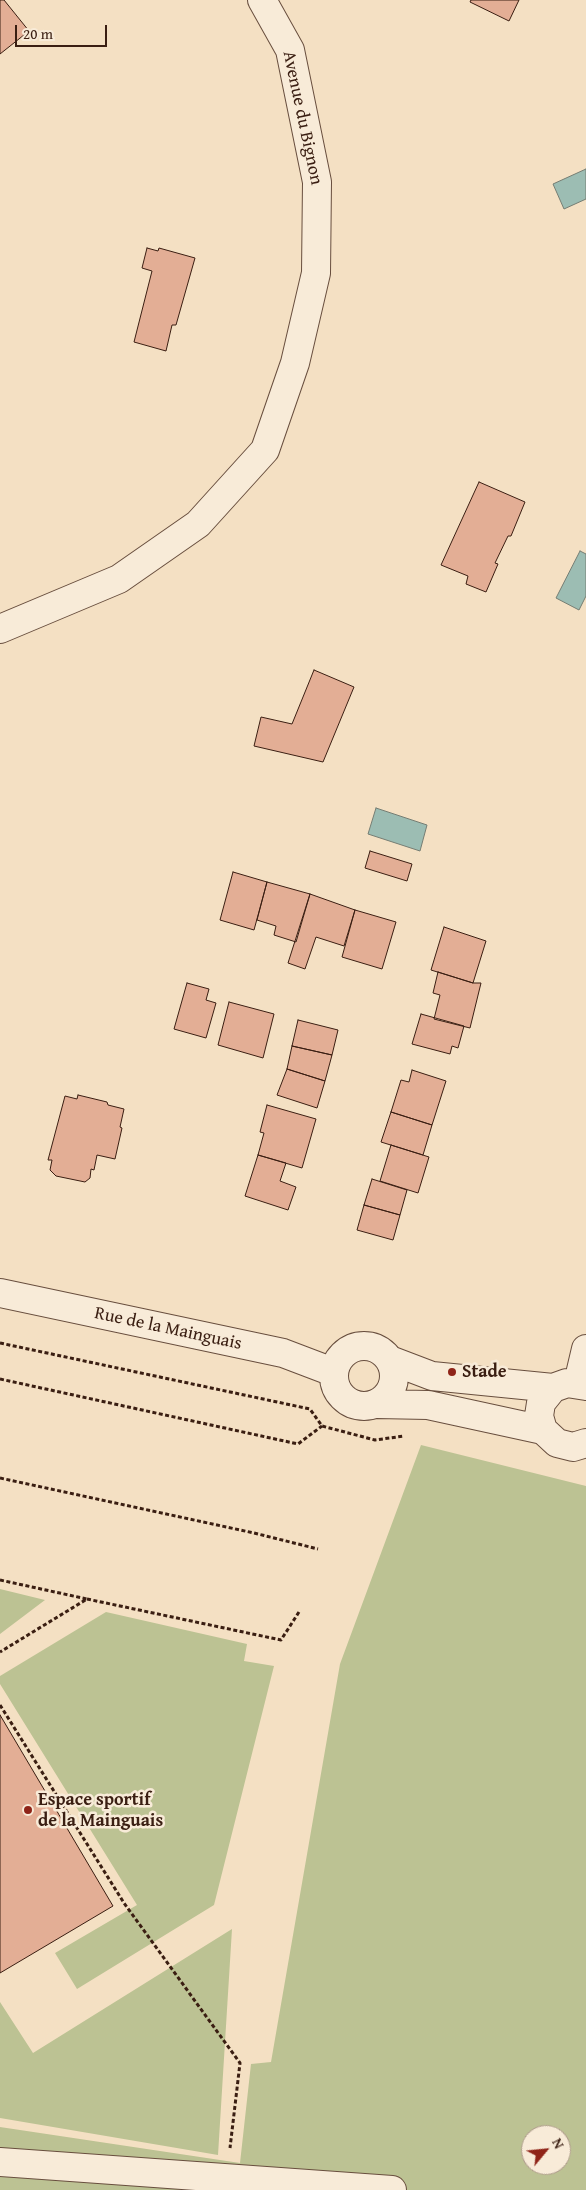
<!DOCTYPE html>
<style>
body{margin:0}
#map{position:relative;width:586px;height:2190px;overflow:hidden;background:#f4e0c3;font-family:"Gentium Book Plus",serif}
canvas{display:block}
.north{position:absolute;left:521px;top:2125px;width:50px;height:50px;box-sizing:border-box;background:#f8ebd8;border:1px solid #ac9989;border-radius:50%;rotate:62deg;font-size:14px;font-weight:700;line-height:20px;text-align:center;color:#3a1e12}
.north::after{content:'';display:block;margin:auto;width:18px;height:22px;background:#8f2418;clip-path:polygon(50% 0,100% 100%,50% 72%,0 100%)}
.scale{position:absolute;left:15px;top:25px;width:92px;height:22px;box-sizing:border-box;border:2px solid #3a1e12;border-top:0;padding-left:6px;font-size:15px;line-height:18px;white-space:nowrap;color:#3a1e12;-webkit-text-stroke:4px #f8ebd8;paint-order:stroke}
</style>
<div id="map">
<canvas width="586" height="2190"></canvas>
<div class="north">N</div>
<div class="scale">20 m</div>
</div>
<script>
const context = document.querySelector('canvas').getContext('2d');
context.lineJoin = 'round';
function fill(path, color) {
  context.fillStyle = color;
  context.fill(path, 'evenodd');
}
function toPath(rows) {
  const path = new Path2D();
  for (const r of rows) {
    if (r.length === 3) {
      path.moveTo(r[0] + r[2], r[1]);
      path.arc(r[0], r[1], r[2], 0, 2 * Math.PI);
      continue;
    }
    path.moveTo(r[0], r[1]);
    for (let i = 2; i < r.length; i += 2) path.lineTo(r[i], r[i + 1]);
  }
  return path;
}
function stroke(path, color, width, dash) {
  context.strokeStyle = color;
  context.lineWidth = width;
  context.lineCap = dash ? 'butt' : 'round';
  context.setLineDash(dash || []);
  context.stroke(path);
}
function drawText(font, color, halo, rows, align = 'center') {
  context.font = font + ' "Gentium Book Plus",serif';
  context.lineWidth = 5;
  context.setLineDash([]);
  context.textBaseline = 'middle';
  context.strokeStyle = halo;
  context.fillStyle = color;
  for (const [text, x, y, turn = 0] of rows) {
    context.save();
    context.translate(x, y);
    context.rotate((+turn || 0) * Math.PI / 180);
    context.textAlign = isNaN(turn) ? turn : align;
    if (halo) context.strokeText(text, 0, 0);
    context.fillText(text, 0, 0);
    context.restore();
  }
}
const green = toPath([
 [421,1445,586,1486,586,2190,0,2190,0,2127,240,2163,251,2064,271,2062,340,1664],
 [531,2135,561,2135,561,2165,531,2165],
 [0,1589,45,1600,0,1634],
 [106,1612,247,1644,244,1661,274,1666,214,1905,77,1989,55,1953,137,1905,0,1684,0,1676],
 [232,1929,218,2155,0,2118,0,2002,33,2053]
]);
const water = toPath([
 [586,169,586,199,564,209,553,184,586,169],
 [580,551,586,554,586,596,579,610,556,598,580,551],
 [376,808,427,825,420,851,368,834,376,808]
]);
const building = toPath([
 [0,0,4,0,29,31,0,54,0,0],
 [471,0,519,0,509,21,470,2,471,0],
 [147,248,158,251,159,248,195,258,176,325,172,325,166,351,134,342,152,271,142,268,147,248],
 [479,482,525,502,511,536,508,536,495,563,498,564,486,592,466,584,468,576,441,565,479,482],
 [314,670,354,687,323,762,254,746,261,717,292,724,314,670],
 [370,851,412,864,407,881,365,868,370,851],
 [233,872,267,882,254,930,220,920,233,872],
 [267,882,310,894,296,942,274,935,276,926,257,920,267,882],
 [310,894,355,910,344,946,316,937,305,969,288,963,310,894],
 [355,910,396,922,382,969,342,957,355,910],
 [444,927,486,941,473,983,431,970,444,927],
 [438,972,473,983,481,983,470,1028,434,1019,440,995,433,993,438,972],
 [187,983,209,989,206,1000,216,1003,206,1038,174,1029,187,983],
 [229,1002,274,1014,263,1058,218,1045,229,1002],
 [421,1014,464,1026,458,1048,452,1046,450,1054,412,1044,421,1014],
 [298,1020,338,1030,332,1055,292,1046,298,1020],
 [292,1046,332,1055,325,1081,287,1069,292,1046],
 [287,1069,325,1081,317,1108,277,1095,287,1069],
 [412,1070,446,1081,432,1125,391,1112,401,1080,409,1082,412,1070],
 [78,1095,107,1102,108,1105,124,1109,120,1127,122,1128,115,1159,97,1155,94,1170,91,1169,90,1178,85,1182,56,1176,50,1170,52,1160,48,1160,65,1096,77,1099,78,1095],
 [267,1105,316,1119,302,1168,258,1155,264,1133,260,1132,267,1105],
 [391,1112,432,1125,423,1155,381,1142,391,1112],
 [391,1145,429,1157,418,1193,380,1181,391,1145],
 [258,1155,286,1163,280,1181,296,1187,288,1210,245,1196,258,1155],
 [372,1179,407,1190,400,1215,364,1205,372,1179],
 [364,1205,400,1215,393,1240,357,1230,364,1205],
 [0,1715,113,1906,0,1973,0,1715]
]);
const path = toPath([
 [0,1343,310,1409,322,1426,375,1440,404,1436],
 [0,1379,298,1444,322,1426],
 [0,1478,254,1533,318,1549],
 [0,1580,87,1599,0,1652],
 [87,1599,281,1640,299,1612],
 [0,1705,124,1903,240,2063,230,2148]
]);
const minor = toPath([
 [0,629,119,579,198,524,265,450,295,363,316,273,317,182,290,50,262,0],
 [0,1293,283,1353,333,1372],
 [364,1376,30],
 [390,1360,432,1376,553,1388],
 [578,1383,586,1349],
 [586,1386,567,1383,553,1388,541,1403,539,1416,543,1430,557,1443,573,1447,586,1443],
 [377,1404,428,1405,543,1430],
 [0,2162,392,2190]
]);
const markers = [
 [452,1372,5,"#8f2418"],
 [28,1810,5,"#8f2418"]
];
const streetNames = [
 ["Avenue du Bignon",302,118,78],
 ["Rue de la Mainguais",168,1329,12]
];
const poiNames = [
 ["Stade",462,1372],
 ["Espace sportif",38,1800],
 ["de la Mainguais",38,1821]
];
fill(green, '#bcc293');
fill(water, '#9cbdb3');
stroke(water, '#757d73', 1);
fill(building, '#e3ae95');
stroke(building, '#3a1e12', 1);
stroke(minor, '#684e3e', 30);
stroke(path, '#3a1e12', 3, [4, 2.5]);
stroke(minor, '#f8ebd8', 28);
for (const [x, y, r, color] of markers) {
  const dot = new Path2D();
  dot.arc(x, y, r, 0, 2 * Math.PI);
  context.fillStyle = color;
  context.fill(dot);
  stroke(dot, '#f8ebd8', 2);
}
drawText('18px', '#3a1e12', '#f8ebd8', streetNames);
drawText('bold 18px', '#3a1e12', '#f8ebd8', poiNames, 'left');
</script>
